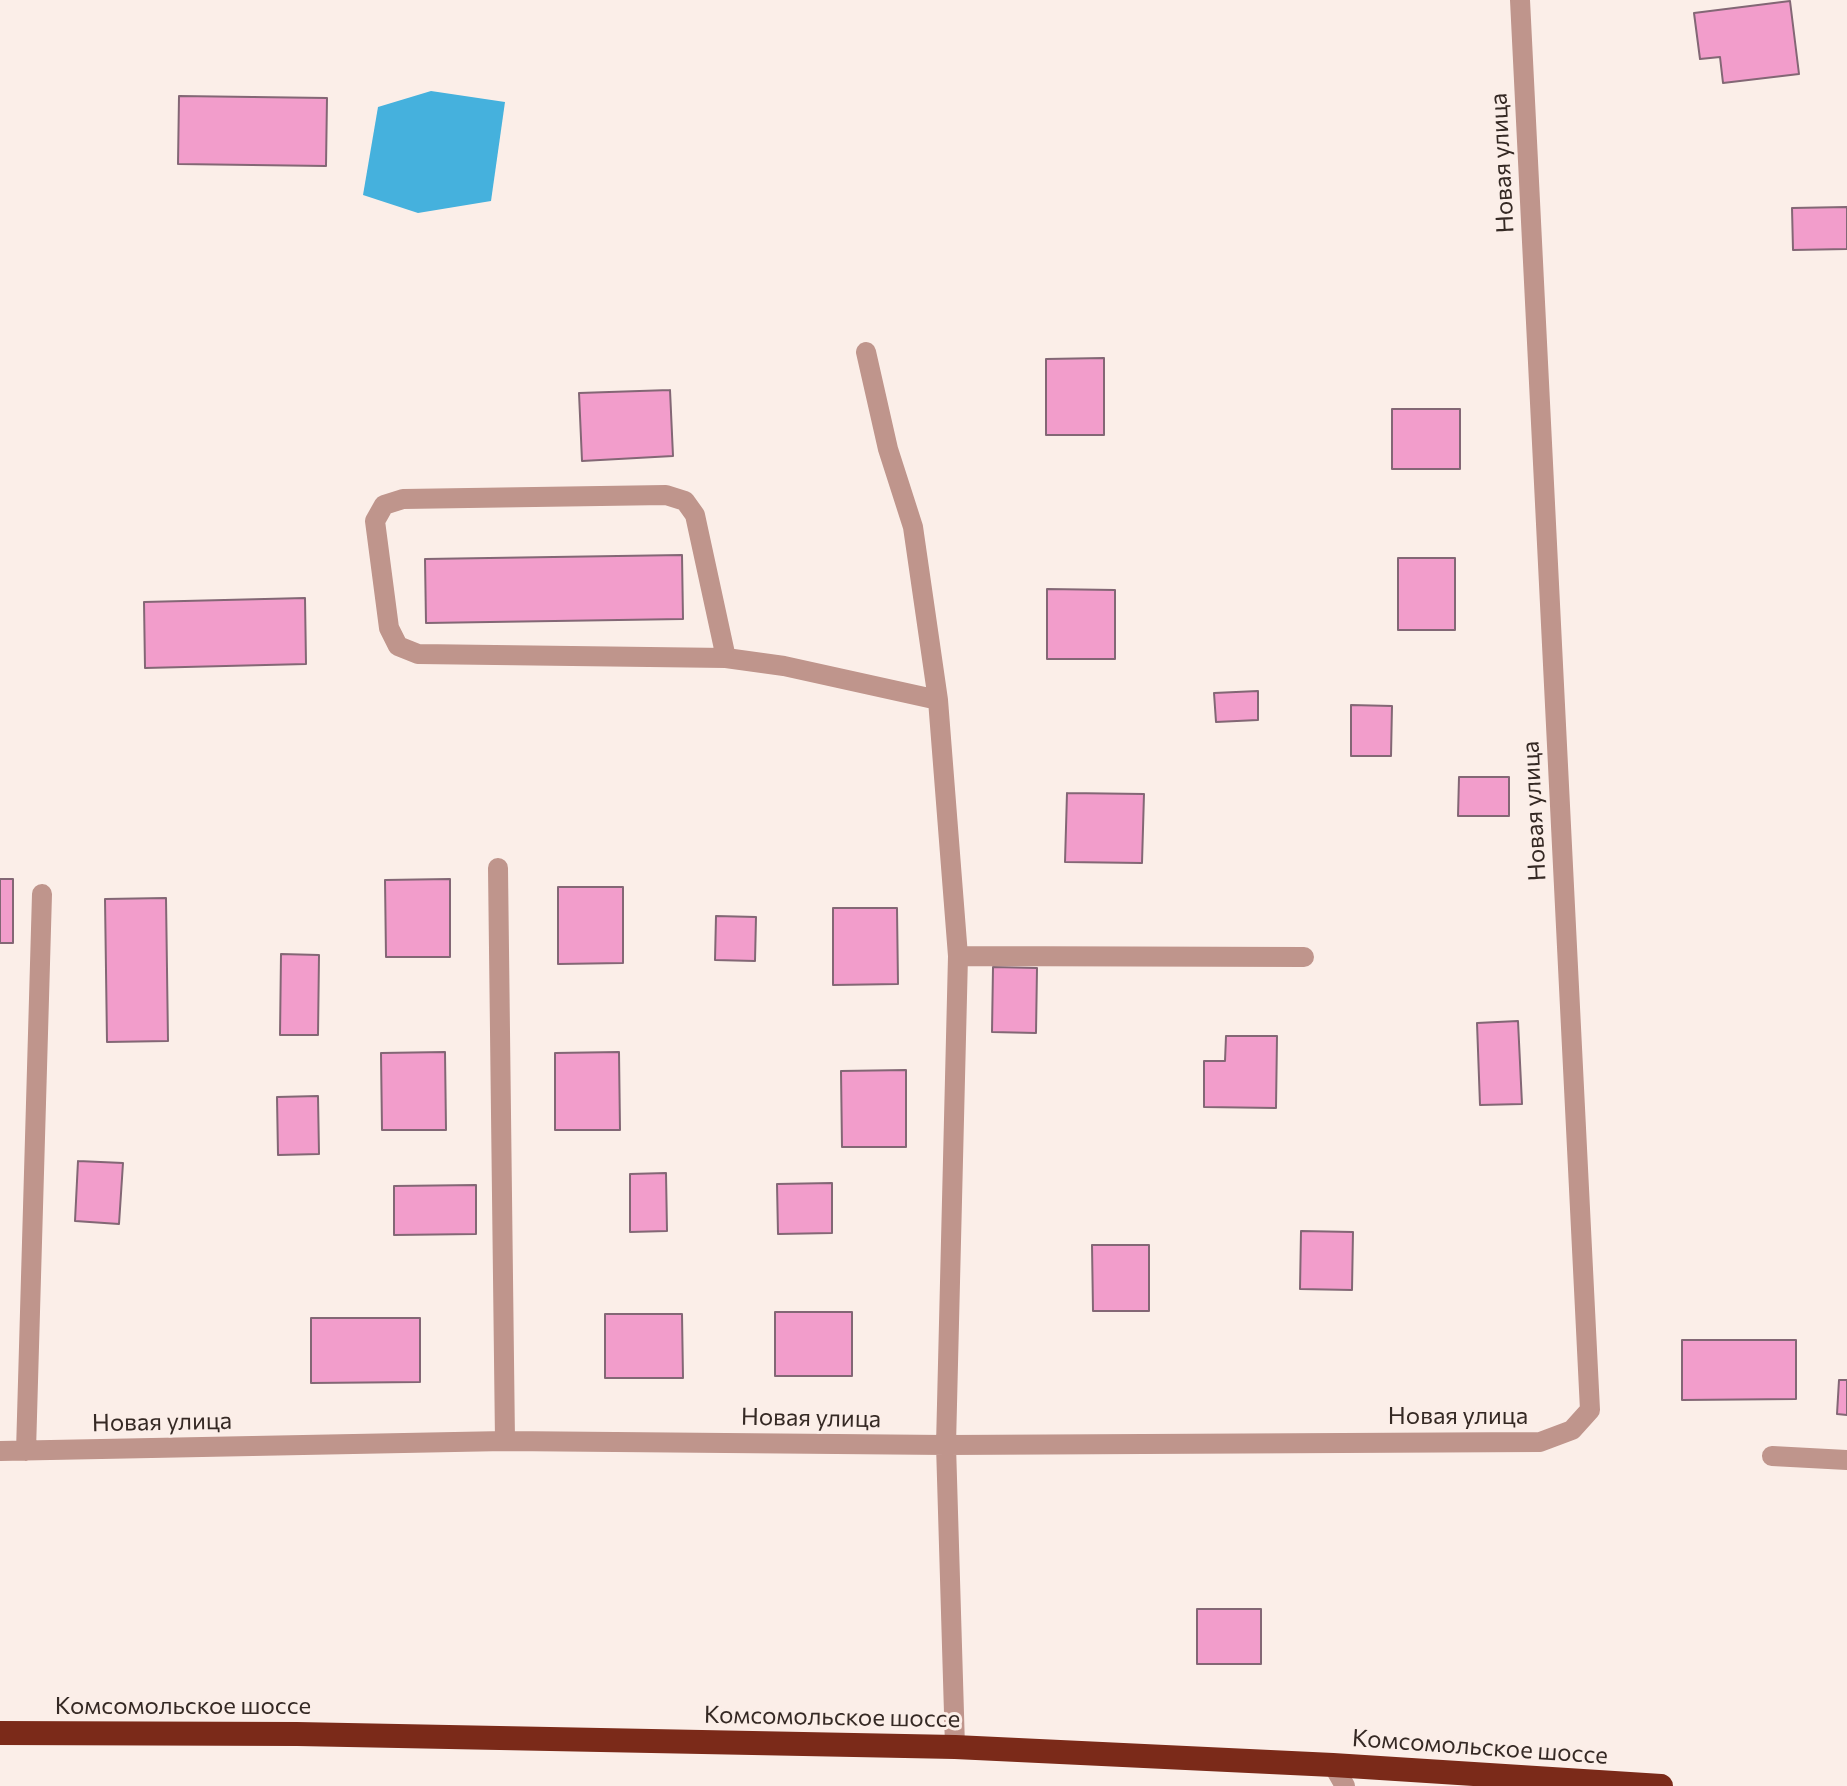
<!DOCTYPE html>
<meta charset="utf-8">
<style>
body{margin:0}
canvas{display:block;background:#fbeee8}
</style>
<canvas width="1847" height="1786"></canvas>
<script>
const context = document.querySelector('canvas').getContext('2d');
context.lineJoin = 'round';
function fill(path, color) {
  context.fillStyle = color;
  context.fill(path, 'evenodd');
}
function toPath(rows) {
  const path = new Path2D();
  for (const r of rows) {
    path.moveTo(r[0], r[1]);
    for (let i = 2; i < r.length; i += 2) path.lineTo(r[i], r[i + 1]);
  }
  return path;
}
function stroke(path, color, width, dash) {
  context.strokeStyle = color;
  context.lineWidth = width;
  context.lineCap = dash ? 'butt' : 'round';
  context.setLineDash(dash || []);
  context.stroke(path);
}
function drawText(font, color, halo, rows, align = 'center') {
  context.font = font + ' Commissioner,sans-serif';
  context.lineWidth = 6;
  context.setLineDash([]);
  context.textBaseline = 'middle';
  context.strokeStyle = halo;
  context.fillStyle = color;
  for (const [text, x, y, turn = 0] of rows) {
    context.save();
    context.translate(x, y);
    context.rotate((+turn || 0) * Math.PI / 180);
    context.textAlign = isNaN(turn) ? turn : align;
    if (halo) context.strokeText(text, 0, 0);
    context.fillText(text, 0, 0);
    context.restore();
  }
}
const water = toPath([
 [431,91,505,102,491,201,418,213,363,195,378,107]
]);
const building = toPath([
 [1790,1,1799,74,1723,83,1720,57,1700,59,1694,13,1790,1],
 [179,96,327,98,326,166,178,164,179,96],
 [1847,207,1847,249,1793,250,1792,208,1847,207],
 [1104,358,1104,435,1046,435,1046,359,1104,358],
 [670,390,673,456,582,461,579,393,670,390],
 [1392,409,1460,409,1460,469,1392,469,1392,409],
 [682,555,683,619,426,623,425,559,682,555],
 [1398,558,1455,558,1455,630,1398,630,1398,558],
 [1047,589,1115,590,1115,659,1047,659,1047,589],
 [305,598,306,664,145,668,144,602,305,598],
 [1258,691,1258,720,1216,722,1214,693,1258,691],
 [1351,705,1392,706,1391,756,1351,756,1351,705],
 [1459,777,1509,777,1509,816,1458,816,1459,777],
 [1067,793,1144,794,1142,863,1065,862,1067,793],
 [0,879,13,879,13,943,0,943,0,879],
 [450,879,450,957,386,957,385,880,450,879],
 [558,887,623,887,623,963,558,964,558,887],
 [166,898,168,1041,107,1042,105,899,166,898],
 [833,908,897,908,898,984,833,985,833,908],
 [716,916,756,917,755,961,715,960,716,916],
 [281,954,319,955,318,1035,280,1035,281,954],
 [993,967,1037,968,1036,1033,992,1032,993,967],
 [1518,1021,1522,1104,1480,1105,1477,1023,1518,1021],
 [1226,1036,1277,1036,1276,1108,1204,1107,1204,1061,1225,1061,1226,1036],
 [445,1052,446,1130,382,1130,381,1053,445,1052],
 [619,1052,620,1130,555,1130,555,1053,619,1052],
 [906,1070,906,1147,842,1147,841,1071,906,1070],
 [318,1096,319,1154,278,1155,277,1097,318,1096],
 [78,1161,123,1163,119,1224,75,1221,78,1161],
 [666,1173,667,1231,630,1232,630,1174,666,1173],
 [832,1183,832,1233,778,1234,777,1184,832,1183],
 [476,1185,476,1234,394,1235,394,1186,476,1185],
 [1301,1231,1353,1232,1352,1290,1300,1289,1301,1231],
 [1092,1245,1149,1245,1149,1311,1093,1311,1092,1245],
 [775,1312,852,1312,852,1376,775,1376,775,1312],
 [605,1314,682,1314,683,1378,605,1378,605,1314],
 [311,1318,420,1318,420,1382,311,1383,311,1318],
 [1682,1340,1796,1340,1796,1399,1682,1400,1682,1340],
 [1839,1380,1847,1380,1847,1415,1837,1414,1839,1380],
 [1197,1609,1261,1609,1261,1664,1197,1664,1197,1609]
]);
const minor = toPath([
 [866,352,888,449,913,527,938,700,958,956,946,1445,955,1747],
 [726,658,695,515,685,501,666,495,403,499,384,505,375,521,389,628,398,646,418,654,726,658,784,666,938,700],
 [498,868,505,1441],
 [958,956,1304,957],
 [0,1451,505,1441,946,1445,1540,1442,1572,1430,1590,1410,1520,0],
 [26,1451,42,894],
 [1772,1456,1847,1460],
 [1333,1765,1345,1786]
]);
const highway = toPath([
 [0,1733,297,1734,955,1747,1333,1765,1661,1786]
]);
const streetNames = [
 ["Новая улица",1502,163,-93],
 ["Новая улица",1534,811,-93],
 ["Новая улица",1458,1416],
 ["Новая улица",811,1418,1],
 ["Новая улица",162,1422,-1],
 ["Комсомольское шоссе",183,1706],
 ["Комсомольское шоссе",832,1717,1],
 ["Комсомольское шоссе",1480,1747,4]
];
fill(water, '#45b1dd');
fill(building, '#f29dcb');
stroke(building, '#836775', 2);
stroke(minor, '#bf958c', 20);
stroke(highway, '#7b2a19', 24);
drawText('24px', '#352924', '#fbeee8', streetNames);
</script>
